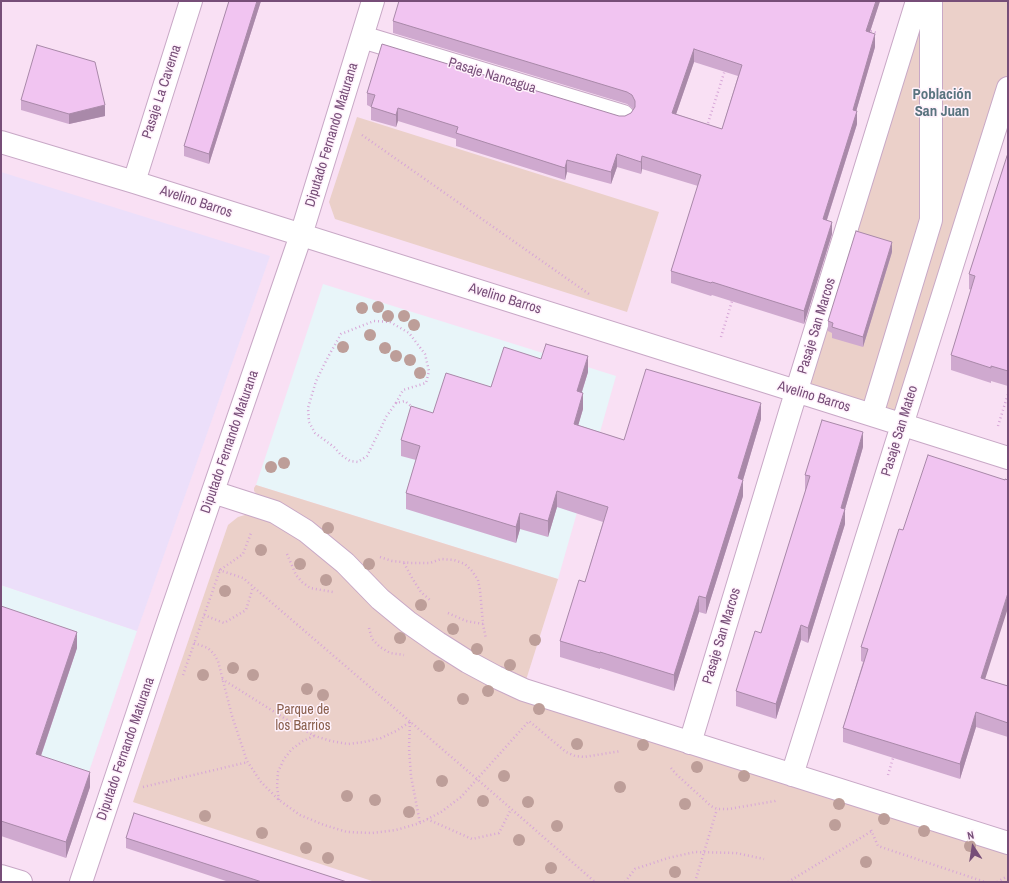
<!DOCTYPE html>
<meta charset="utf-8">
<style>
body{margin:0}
#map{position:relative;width:1009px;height:883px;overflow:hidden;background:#fcecf8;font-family:"Archivo Narrow",sans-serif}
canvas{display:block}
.frame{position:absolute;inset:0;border:2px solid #774e78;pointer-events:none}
.north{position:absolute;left:953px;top:827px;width:40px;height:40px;-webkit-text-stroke:3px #fff2fc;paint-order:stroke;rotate:348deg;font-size:11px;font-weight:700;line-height:16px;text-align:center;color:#774e78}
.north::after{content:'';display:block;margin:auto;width:14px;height:18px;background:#774e78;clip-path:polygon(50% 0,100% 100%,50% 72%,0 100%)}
</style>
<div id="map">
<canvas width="1009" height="883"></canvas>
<div class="frame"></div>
<div class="north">N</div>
</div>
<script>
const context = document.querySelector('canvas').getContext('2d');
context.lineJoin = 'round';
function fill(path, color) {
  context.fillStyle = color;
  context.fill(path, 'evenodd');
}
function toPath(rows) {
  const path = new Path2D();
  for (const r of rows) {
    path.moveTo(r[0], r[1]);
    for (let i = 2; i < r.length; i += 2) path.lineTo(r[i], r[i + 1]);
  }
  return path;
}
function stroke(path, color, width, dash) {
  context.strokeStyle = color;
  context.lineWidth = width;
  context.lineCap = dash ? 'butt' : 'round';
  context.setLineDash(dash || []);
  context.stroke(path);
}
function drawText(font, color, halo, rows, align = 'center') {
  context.font = font + ' "Archivo Narrow",sans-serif';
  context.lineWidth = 3;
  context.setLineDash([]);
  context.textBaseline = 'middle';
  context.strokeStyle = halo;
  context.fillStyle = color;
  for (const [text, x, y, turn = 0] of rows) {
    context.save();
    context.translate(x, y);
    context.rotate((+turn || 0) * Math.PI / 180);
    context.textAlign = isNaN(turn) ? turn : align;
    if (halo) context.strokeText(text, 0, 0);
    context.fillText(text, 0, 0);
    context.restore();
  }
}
const residential = toPath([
 [1,1,1008,1,1008,882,1,882]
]);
const education = toPath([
 [323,284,616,376,558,579,256,485],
 [1,585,137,631,84,786,1,758]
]);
const medical = toPath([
 [1,172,270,256,137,631,1,585]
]);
const green = toPath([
 [917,1,1008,1,1008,88,902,424,797,392],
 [357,117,659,212,627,312,335,219,329,202],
 [256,485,558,579,526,680,495,666,436,631,258,496,254,491,254,488],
 [245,515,253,515,268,519,294,535,438,653,1008,852,1008,882,375,882,133,802,228,525,238,517]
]);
const path = toPath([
 [867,30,877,33],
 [708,123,725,70],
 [362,135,589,294],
 [721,337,733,298],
 [396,403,403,390,426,383,429,371,425,354,409,333,390,322,374,321,341,334,328,357,316,381,308,408,309,422,315,433,334,447,341,455,350,461,358,462,367,456,381,428,386,417,396,403,405,401,413,408],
 [998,426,1008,394],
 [287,554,296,575,302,582,310,588,333,592],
 [380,557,392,561,411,563,430,563,441,559,454,560,465,564,472,571,478,580,480,590,483,624,486,639],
 [404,563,412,578,421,592,431,601],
 [219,570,243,578,477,779,595,882],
 [448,613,466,621,483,624],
 [204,615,224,623,246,610,253,587],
 [369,628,372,639,380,647,390,653,404,655],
 [194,643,208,648,214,654,218,661,232,716,247,761,261,782,279,800,300,815,324,825,347,832,372,833,396,830,420,823,441,812,461,797,529,721,566,752,575,756,584,757,621,751],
 [183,675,220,570,243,554,251,533],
 [222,679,300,728,315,736,331,741,348,744,364,742,381,738,396,731,410,722],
 [410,722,409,748,411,776,420,823],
 [671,768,676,774,711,806,717,809,729,809,775,801,777,800],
 [888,775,894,755],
 [143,787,248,762],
 [279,800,277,787,278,772,284,759,292,749,303,741,314,736],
 [427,819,472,839,499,833,511,809],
 [871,830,878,846,985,882],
 [625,882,635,869,668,858,695,852,736,853,764,859],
 [695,882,717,809],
 [788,882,872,831],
 [997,882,1008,876]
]);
const minor = toPath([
 [362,37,623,116],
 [1,142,134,182,1008,458],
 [134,182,191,1],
 [872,415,931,220,931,1],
 [213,492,275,512,306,531,345,563,380,599,408,622,438,643,468,662,496,677,524,690,1008,843],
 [690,743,790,412,917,1],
 [792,775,1008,88],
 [1,876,21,882],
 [81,882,166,628,301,235,373,1]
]);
const trees = [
 [378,307],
 [362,308],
 [388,316],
 [404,316],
 [414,325],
 [370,335],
 [343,347],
 [385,348],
 [396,356],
 [410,360],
 [420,373],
 [284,463],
 [271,467],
 [328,528],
 [261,550],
 [300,564],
 [369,564],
 [326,580],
 [225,591],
 [421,605],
 [453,629],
 [400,638],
 [535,640],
 [477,649],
 [510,665],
 [439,666],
 [233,668],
 [203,675],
 [253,675],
 [307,689],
 [488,691],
 [323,695],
 [463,699],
 [539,709],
 [577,744],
 [643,745],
 [697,767],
 [504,776],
 [744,776],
 [442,781],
 [620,787],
 [347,796],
 [375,800],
 [483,801],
 [528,802],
 [685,804],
 [839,804],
 [409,812],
 [205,816],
 [884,819],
 [835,825],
 [557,826],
 [924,831],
 [262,833],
 [519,840],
 [970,846],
 [306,848],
 [328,858],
 [866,862],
 [551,868],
 [675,872]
];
const wall = toPath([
 [229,1,261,1,209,164,184,156,184,146],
 [880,1,870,32,875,47,856,111,857,124,827,220,832,234,804,324,712,295,711,296,671,283,671,271,698,186,642,169,641,174,617,167,611,184,567,172,565,180,456,146,456,139,398,121,396,127,371,120,371,107,367,105,367,93,619,116,625,116,631,113,633,110,632,108,627,104,393,33,393,21],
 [694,62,738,76,722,129,676,114],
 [21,100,105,116,69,124,21,110],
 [1008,156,1008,386,991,381,991,383,951,370,951,355,971,290,969,289,969,274],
 [892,252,863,347,832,338,832,333,828,331,828,321],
 [588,372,582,392,583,409,578,425,624,440,761,419,743,480,743,496,706,614,699,612,674,691,600,668,600,669,560,657,560,641,585,582,603,522,557,507,548,537,520,529,516,543,406,509,406,493,416,460,401,456,401,440,433,413,491,387],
 [863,447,845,509,845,524,808,643,801,640,776,719,736,706,736,691,761,633,806,490,805,490,805,475],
 [903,530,985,679,1008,686,1008,737,976,727,960,779,843,742,843,728,863,662,861,661,861,647],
 [1,606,77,648,41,756,90,787,66,858,1,836],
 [126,838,347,882,229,882,126,848]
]);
const shadedWall = toPath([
 [257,1,261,1,209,164,209,154],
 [876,1,880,1,866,44,866,31],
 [875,34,875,47,853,122,853,110],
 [694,49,694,62,672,126,672,113],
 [105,105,105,116,69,124,69,114],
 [398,108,398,121,396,127,396,115],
 [857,111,857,124,823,232,823,219],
 [617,154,617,167,611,184,611,172],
 [642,156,642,169,641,174,641,162],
 [567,160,567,172,565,180,565,168],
 [832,222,832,234,804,324,804,311],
 [892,242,892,252,863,347,863,337],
 [588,356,588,372,577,407,577,391],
 [583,393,583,409,574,440,574,424],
 [761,403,761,419,743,480,743,496,706,614,706,598,738,478],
 [863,432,863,447,841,523,841,508],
 [557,491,557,507,548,537,548,521],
 [845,509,845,524,808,643,808,628],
 [520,513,520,529,516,543,516,527],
 [1008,593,1008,608,981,692,981,678],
 [699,596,699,612,674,691,674,675],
 [801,625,801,640,776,719,776,704],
 [77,632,77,648,36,770,36,754],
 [976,712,976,727,960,779,960,764],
 [90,772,90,787,66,858,66,842]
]);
const building = toPath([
 [229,1,257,1,209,154,184,146,229,1],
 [399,1,876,1,866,31,875,34,853,110,857,111,823,219,832,222,804,311,712,282,711,283,671,271,701,175,642,156,641,162,617,154,611,172,567,160,565,168,456,133,458,127,398,108,396,115,371,107,375,95,367,93,382,44,619,116,625,116,631,113,635,107,635,101,632,95,627,92,393,21,399,1],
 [694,49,742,65,722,129,672,113,694,49],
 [37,45,95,62,105,105,69,114,21,100,37,45],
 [1007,156,1008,156,1008,371,991,366,991,368,951,355,975,276,969,274,1007,156],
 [856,231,892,242,863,337,832,327,833,323,828,321,856,231],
 [546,344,588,356,577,391,583,393,574,424,624,440,646,369,761,403,738,478,743,480,706,598,699,596,674,675,600,652,600,653,560,641,579,580,585,582,608,507,557,491,548,521,520,513,516,527,406,493,420,446,401,440,411,406,433,413,446,373,491,387,504,347,541,359,546,344],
 [822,420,863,432,841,508,845,509,808,628,801,625,776,704,736,691,755,631,761,633,810,476,805,475,822,420],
 [928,455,1005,480,1005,479,1008,480,1008,593,981,678,1008,686,1008,723,976,712,960,764,843,728,868,649,861,647,899,529,903,530,928,455],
 [1,606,77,632,36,754,90,772,66,842,1,821,1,606],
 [134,813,347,882,262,882,126,838,134,813]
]);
const streetNames = [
 ["Pasaje Nancagua",492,76,17],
 ["Pasaje La Caverna",162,92,-72],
 ["Diputado Fernando Maturana",332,135,-73],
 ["Avelino Barros",196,202,18],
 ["Avelino Barros",505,299,17],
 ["Pasaje San Marcos",817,326,-73],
 ["Avelino Barros",814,397,17],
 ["Pasaje San Mateo",900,431,-73],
 ["Diputado Fernando Maturana",230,442,-71],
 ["Pasaje San Marcos",722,636,-73],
 ["Diputado Fernando Maturana",126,749,-71]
];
const parkNames = [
 ["Parque de",303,710],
 ["los Barrios",303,726]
];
const neighbourhoodNames = [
 ["Población",942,95],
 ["San Juan",942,112]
];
fill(residential, '#f9e0f4');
fill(education, '#e8f5f9');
fill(medical, '#ecdffa');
fill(green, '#ebd0c9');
stroke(minor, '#c8a8c6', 24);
stroke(path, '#d7a6d7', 2.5, [1, 3]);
stroke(minor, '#fff', 22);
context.fillStyle = '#bd9e99';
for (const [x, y] of trees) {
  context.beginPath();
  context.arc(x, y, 6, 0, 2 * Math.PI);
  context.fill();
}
fill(wall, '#cfa9cf');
fill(shadedWall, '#a989a9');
fill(building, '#f1c4f1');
stroke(building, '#a989a9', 1);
drawText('14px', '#774e78', '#fff2fc', streetNames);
drawText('14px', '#895f4c', '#fff2fc', parkNames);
drawText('bold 15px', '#59747f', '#fff2fc', neighbourhoodNames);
</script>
